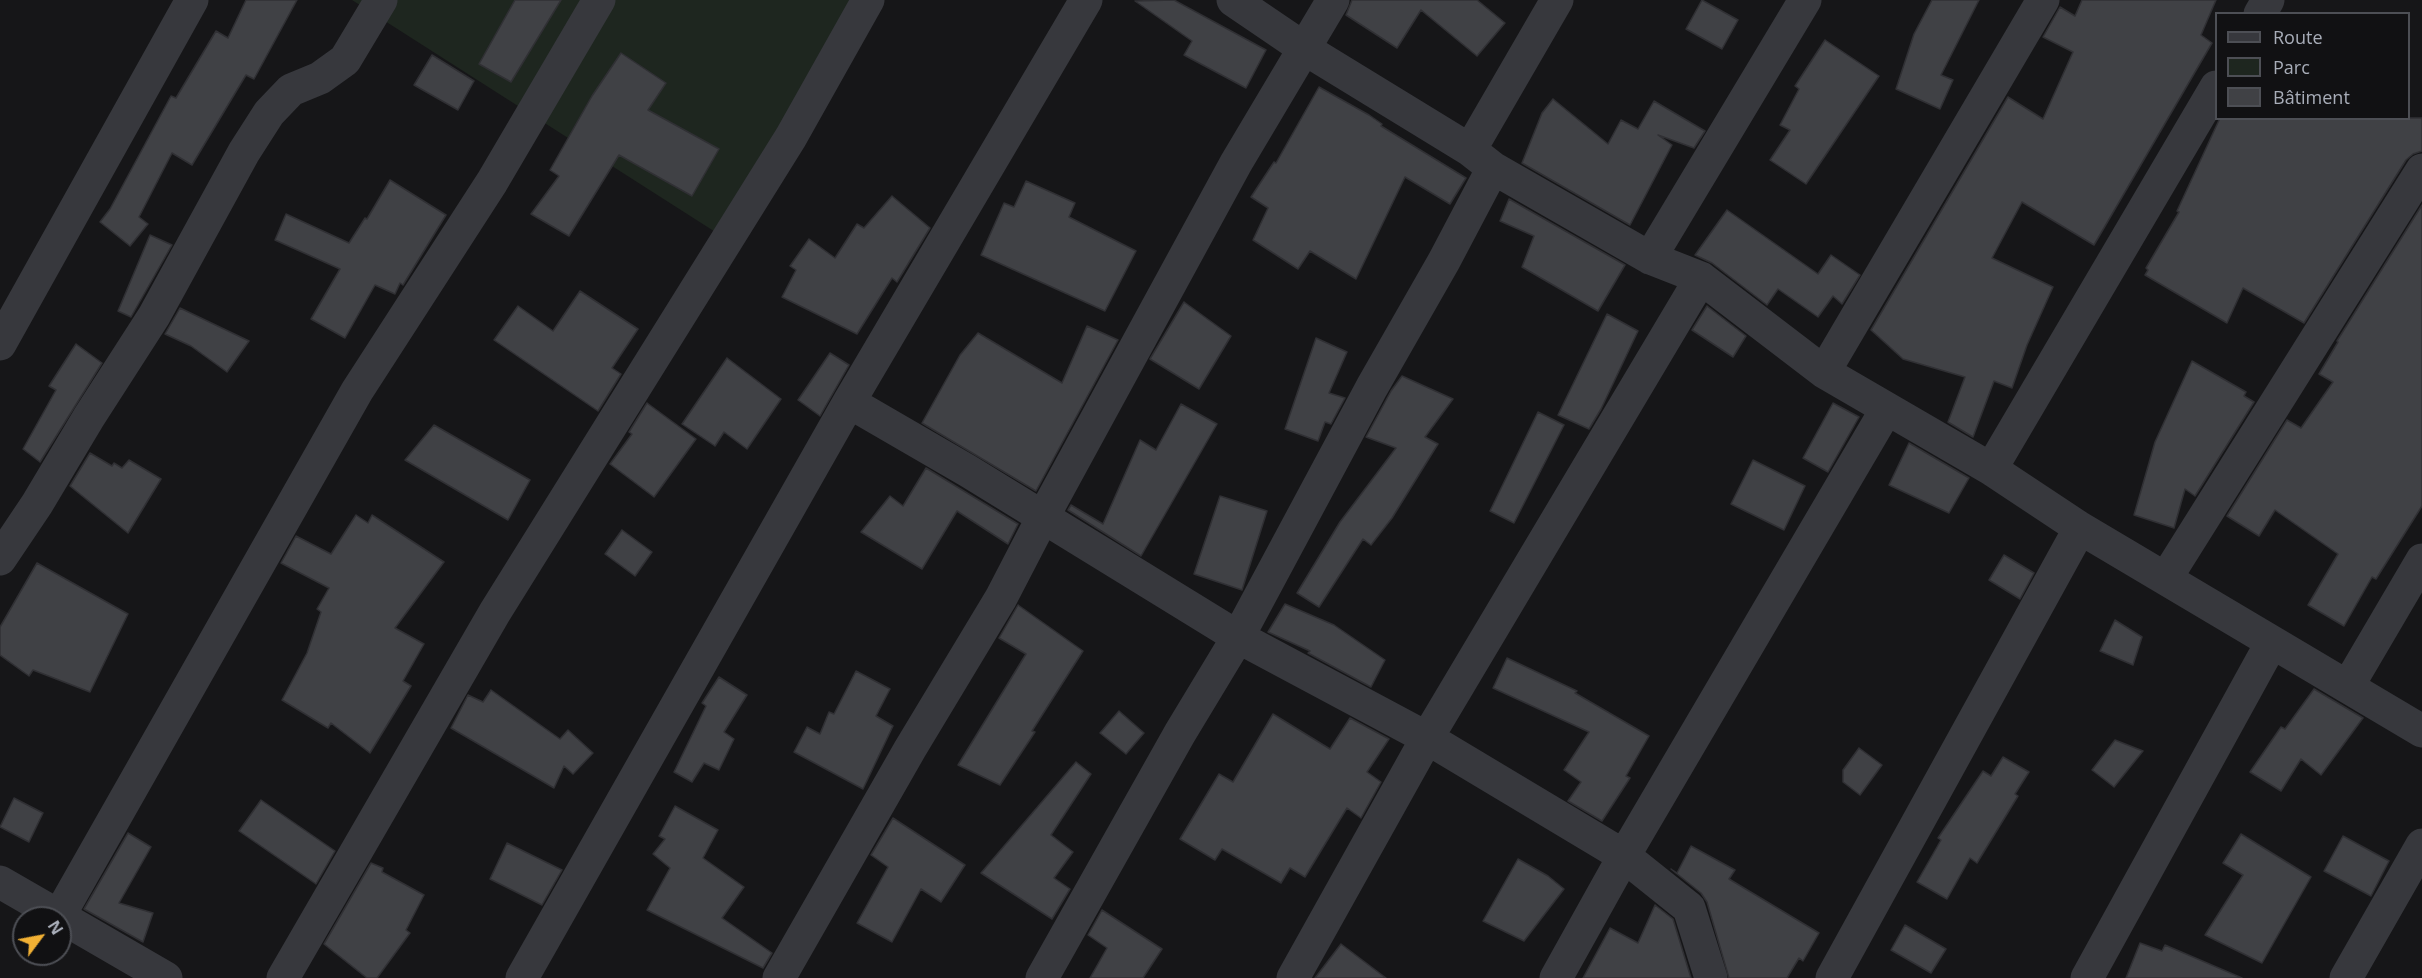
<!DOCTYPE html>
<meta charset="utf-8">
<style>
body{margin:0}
#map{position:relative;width:2422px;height:978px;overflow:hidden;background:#161618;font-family:"Open Sans",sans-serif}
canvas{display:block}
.legend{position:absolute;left:2215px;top:12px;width:195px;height:108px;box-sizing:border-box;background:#111113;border:2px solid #4d4f55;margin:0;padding:8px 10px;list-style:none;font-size:18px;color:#a8adb8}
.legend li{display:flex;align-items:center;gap:12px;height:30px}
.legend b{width:30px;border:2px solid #4d4f55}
.north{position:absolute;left:12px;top:906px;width:60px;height:60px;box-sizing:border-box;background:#111113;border:2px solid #4d4f55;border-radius:50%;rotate:58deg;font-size:16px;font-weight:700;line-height:24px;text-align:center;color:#a8adb8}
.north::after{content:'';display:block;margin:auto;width:21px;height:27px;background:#f2b134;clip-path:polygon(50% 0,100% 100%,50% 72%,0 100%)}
</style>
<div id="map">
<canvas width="2422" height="978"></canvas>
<ul class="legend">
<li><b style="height:8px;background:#37383d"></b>Route</li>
<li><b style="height:16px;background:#1e261f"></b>Parc</li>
<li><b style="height:16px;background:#404145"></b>Bâtiment</li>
</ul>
<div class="north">N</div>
</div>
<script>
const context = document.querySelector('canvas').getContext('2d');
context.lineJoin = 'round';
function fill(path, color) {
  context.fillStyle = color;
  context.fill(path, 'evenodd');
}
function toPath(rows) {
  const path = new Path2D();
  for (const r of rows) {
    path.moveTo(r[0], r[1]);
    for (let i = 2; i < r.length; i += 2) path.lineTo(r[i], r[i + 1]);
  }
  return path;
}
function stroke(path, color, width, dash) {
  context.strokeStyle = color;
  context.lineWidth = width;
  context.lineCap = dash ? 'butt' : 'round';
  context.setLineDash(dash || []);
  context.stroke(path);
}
const green = toPath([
 [352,0,852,0,720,235]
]);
const building = toPath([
 [246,0,297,0,254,79,246,75,192,165,172,153,139,217,148,224,130,246,100,222,110,209,171,96,176,98,216,31,228,38,246,0],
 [515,0,561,0,511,82,479,64,515,0],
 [1174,0,1266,50,1246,88,1184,55,1192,41,1135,1,1174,0],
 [1352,0,1477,0,1505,23,1477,56,1421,10,1397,48,1346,15,1352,0],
 [1702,0,1738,20,1722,49,1686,29,1702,0],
 [1932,0,1979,0,1941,75,1953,80,1940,109,1896,89,1914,34,1932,0],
 [2082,0,2216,0,2201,35,2212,43,2094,245,2022,202,1992,258,2053,287,2027,345,2012,388,1994,381,1973,437,1948,422,1965,377,1903,359,1871,330,2008,97,2043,119,2073,52,2043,37,2060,7,2075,16,2082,0],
 [1825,40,1879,76,1806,184,1770,160,1790,130,1780,125,1799,89,1795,86,1825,40],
 [621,53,666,83,648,110,719,149,692,196,619,155,569,236,531,214,559,176,550,170,592,96,621,53],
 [432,55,474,81,458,110,414,85,432,55],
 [1319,87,1369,115,1382,124,1381,126,1466,178,1450,204,1405,177,1356,279,1310,251,1298,269,1253,240,1268,208,1251,197,1274,162,1276,163,1319,87],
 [1553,99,1608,144,1621,120,1638,129,1654,101,1705,131,1694,148,1658,135,1672,145,1630,225,1522,163,1542,113,1553,99],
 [2220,118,2422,118,2422,151,2413,154,2406,160,2304,323,2243,288,2227,323,2145,275,2148,270,2146,268,2179,212,2177,211,2220,118],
 [390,180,446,215,403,285,400,283,395,294,375,285,345,338,311,319,340,269,275,240,286,214,349,243,365,218,367,219,390,180],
 [1026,181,1075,203,1069,217,1136,251,1105,311,981,255,1004,203,1014,207,1026,181],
 [892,196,930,228,897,282,892,278,857,334,782,297,796,270,790,266,809,239,835,258,857,224,864,228,892,196],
 [1509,199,1625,265,1598,311,1522,267,1534,236,1500,221,1509,199],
 [2422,205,2422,506,2376,579,2372,577,2344,626,2308,605,2338,554,2275,510,2259,536,2227,516,2287,420,2301,428,2333,382,2319,374,2338,342,2337,341,2422,205],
 [1727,210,1818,274,1831,255,1860,275,1842,304,1833,296,1818,317,1778,289,1767,305,1712,263,1695,255,1727,210],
 [150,235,172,245,131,317,118,311,150,235],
 [580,291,638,329,612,368,621,374,598,411,494,340,518,306,553,331,580,291],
 [1184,302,1231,336,1199,389,1150,359,1184,302],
 [1707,306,1746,336,1733,357,1692,330,1707,306],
 [180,308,249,341,227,372,191,346,165,334,180,308],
 [1607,314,1638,331,1601,409,1589,429,1558,415,1607,314],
 [1087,326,1118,340,1036,491,922,423,960,355,978,333,1062,383,1087,326],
 [1316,338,1347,352,1329,393,1345,398,1331,424,1325,422,1318,441,1285,429,1316,338],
 [76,344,102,363,40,462,23,449,56,390,49,386,76,344],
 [830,353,849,365,820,416,798,400,830,353],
 [727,358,781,399,747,449,724,432,715,446,682,424,727,358],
 [2192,361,2246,392,2244,396,2254,402,2195,496,2185,489,2174,528,2134,515,2155,442,2192,361],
 [1402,376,1453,399,1425,437,1438,444,1392,518,1371,545,1363,539,1319,607,1297,593,1340,522,1396,448,1366,437,1391,391,1402,376],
 [647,403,696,439,654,497,610,464,632,434,629,432,647,403],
 [1833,403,1859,417,1828,472,1803,458,1833,403],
 [1181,404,1217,424,1141,556,1068,510,1071,505,1103,524,1140,440,1156,450,1181,404],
 [1538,412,1564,425,1514,523,1490,511,1538,412],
 [434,425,530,480,508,520,405,460,434,425],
 [1909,443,1969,478,1949,513,1889,485,1909,443],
 [90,453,112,466,114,463,122,468,129,460,161,479,128,533,70,486,90,453],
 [1753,460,1805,486,1784,530,1731,504,1753,460],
 [926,468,1018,524,1008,544,957,511,922,569,861,532,890,496,903,506,926,468],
 [1220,496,1267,511,1242,590,1194,574,1220,496],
 [356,515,368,523,372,515,444,562,395,628,424,644,403,681,411,686,370,753,331,723,328,728,282,700,307,653,321,612,317,609,329,588,281,563,296,536,331,554,356,515],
 [622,530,652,552,635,576,605,554,622,530],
 [2004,555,2034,573,2020,599,1989,580,2004,555],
 [37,563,128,614,90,692,33,670,29,676,0,655,0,627,37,563],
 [1285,604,1334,625,1385,660,1371,687,1308,653,1310,651,1268,632,1285,604],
 [1018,605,1083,651,1032,731,1035,732,1000,785,958,765,1026,654,999,638,1018,605],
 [2115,620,2142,637,2133,665,2100,651,2115,620],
 [1507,658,1577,691,1575,693,1649,736,1626,776,1630,778,1602,821,1568,801,1581,782,1564,770,1589,732,1493,688,1507,658],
 [856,671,890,689,876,716,893,726,863,789,794,752,807,727,820,734,829,712,834,714,856,671],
 [719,677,747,695,724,732,734,739,719,770,704,763,692,782,674,772,706,706,702,703,719,677],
 [2314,689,2363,718,2321,775,2301,759,2281,791,2250,772,2281,727,2285,729,2314,689],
 [491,690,560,739,568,730,593,753,573,774,564,766,554,788,451,728,468,695,483,702,491,690],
 [1119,711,1144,733,1126,754,1100,733,1119,711],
 [1273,714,1330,749,1350,718,1389,739,1367,772,1381,782,1361,818,1347,808,1305,877,1290,868,1281,883,1222,849,1215,860,1180,839,1219,774,1233,782,1273,714],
 [2115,740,2143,751,2114,787,2092,770,2115,740],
 [1859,748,1882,765,1860,795,1843,782,1843,770,1859,748],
 [2003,757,2029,772,2015,794,2018,796,1977,863,1970,858,1947,899,1917,882,1941,840,1938,838,1983,771,1991,776,2003,757],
 [1076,762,1091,774,1051,835,1073,852,1054,878,1070,889,1052,919,981,873,1076,762],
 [14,798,43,813,29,842,0,827,14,798],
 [261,800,335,851,316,884,239,831,261,800],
 [675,806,718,830,703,858,744,887,722,918,772,953,763,968,647,910,670,868,653,854,665,839,659,836,675,806],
 [893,818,965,865,941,902,921,889,892,942,857,923,888,867,871,855,893,818],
 [128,833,151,847,119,903,153,913,143,942,84,909,128,833],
 [2241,834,2311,877,2262,963,2205,935,2243,875,2223,863,2241,834],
 [2343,836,2389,861,2371,896,2324,871,2343,836],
 [507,843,562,870,542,905,490,879,507,843],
 [1691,846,1735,870,1729,879,1819,933,1803,961,1799,958,1787,978,1729,978,1707,902,1701,893,1671,869,1677,873,1691,846],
 [1518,859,1548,876,1564,889,1524,941,1483,921,1518,859],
 [371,863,383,868,382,872,424,895,406,930,410,933,377,978,367,978,324,944,371,863],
 [1655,905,1673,919,1691,978,1583,978,1610,928,1638,943,1655,905],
 [1102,910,1162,949,1143,978,1090,978,1107,948,1088,935,1102,910],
 [1905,925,1946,949,1931,973,1891,950,1905,925],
 [2140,943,2162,951,2165,945,2242,978,2126,978,2140,943],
 [1341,944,1386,978,1315,978,1341,944]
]);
const street = toPath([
 [1233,0,1305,49,1470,150,1493,168,1650,258,1701,278,1824,372,1991,469,2080,528,2422,731],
 [2260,14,2268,0],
 [1470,150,1557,0],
 [1650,258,1805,0],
 [0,344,192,0],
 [1824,372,2043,0],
 [849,402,968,471,1238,637,1427,738,1624,856,1689,908,1711,978],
 [1991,469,2216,87],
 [0,559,37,504,89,417,154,316,244,152,269,113,291,90,320,78,345,60,381,0],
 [2166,578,2422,170],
 [2348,686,2422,560],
 [0,882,59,916],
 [166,978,59,916,357,391,492,182,599,0],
 [283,978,495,612,791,137,868,0],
 [522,978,849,402,1086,0],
 [779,978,910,749,1001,598,1043,517,1236,163,1333,0],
 [1042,978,1180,733,1238,637,1372,387,1444,261,1493,168],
 [1293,978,1427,738,1701,278],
 [1556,978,1624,856,1886,410],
 [1832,978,2080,528],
 [2087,978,2272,642],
 [2346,978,2422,845]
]);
fill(green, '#1e261f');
fill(building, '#404145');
stroke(building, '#303034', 1.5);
stroke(street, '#37383d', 33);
</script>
